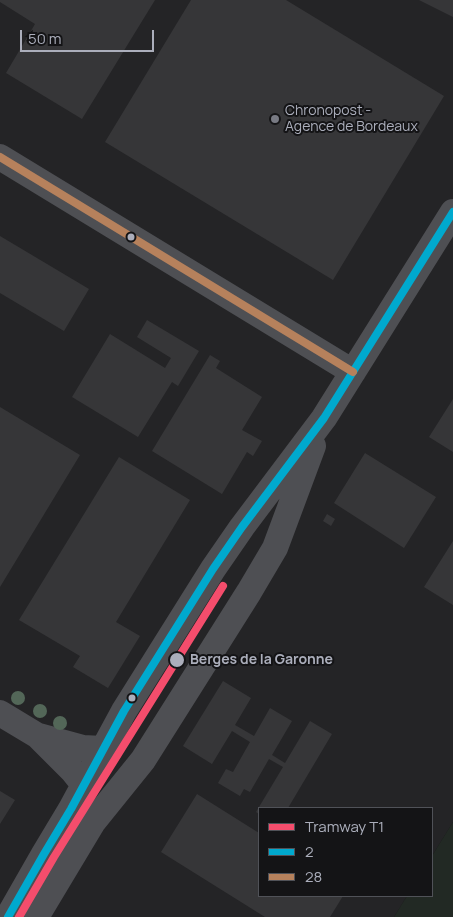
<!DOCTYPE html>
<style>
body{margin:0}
#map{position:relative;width:453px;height:917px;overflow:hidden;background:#1a1a1a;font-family:Manrope,sans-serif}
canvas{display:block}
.legend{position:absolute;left:258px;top:807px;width:175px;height:90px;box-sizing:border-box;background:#141416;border:1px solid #505258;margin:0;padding:6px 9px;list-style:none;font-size:15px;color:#abaebb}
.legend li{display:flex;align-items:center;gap:10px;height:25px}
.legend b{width:25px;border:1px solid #505258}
.scale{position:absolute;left:20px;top:30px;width:134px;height:22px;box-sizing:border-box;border:2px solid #abaebb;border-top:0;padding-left:6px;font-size:15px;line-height:18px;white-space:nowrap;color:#abaebb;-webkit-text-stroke:4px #141416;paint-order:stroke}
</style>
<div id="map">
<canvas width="453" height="917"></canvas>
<ul class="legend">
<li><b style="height:6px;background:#f44d6c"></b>Tramway T1</li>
<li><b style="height:6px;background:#00a9ce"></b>2</li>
<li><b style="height:6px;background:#b6815c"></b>28</li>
</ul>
<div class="scale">50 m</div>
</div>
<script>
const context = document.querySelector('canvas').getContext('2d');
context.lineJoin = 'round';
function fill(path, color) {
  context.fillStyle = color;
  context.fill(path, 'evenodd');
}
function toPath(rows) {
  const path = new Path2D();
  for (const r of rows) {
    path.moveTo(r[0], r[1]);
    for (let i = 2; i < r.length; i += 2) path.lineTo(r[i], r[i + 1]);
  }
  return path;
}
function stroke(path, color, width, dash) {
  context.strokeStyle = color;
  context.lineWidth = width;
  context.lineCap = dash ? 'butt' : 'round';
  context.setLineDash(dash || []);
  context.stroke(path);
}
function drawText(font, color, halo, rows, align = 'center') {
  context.font = font + ' Manrope,sans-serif';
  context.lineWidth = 4;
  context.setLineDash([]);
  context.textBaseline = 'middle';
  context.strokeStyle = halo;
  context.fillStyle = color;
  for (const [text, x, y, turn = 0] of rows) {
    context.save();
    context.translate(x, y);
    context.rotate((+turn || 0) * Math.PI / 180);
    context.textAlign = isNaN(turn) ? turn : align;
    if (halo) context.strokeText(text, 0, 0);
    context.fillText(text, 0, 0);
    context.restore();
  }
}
const built = toPath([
 [0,0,453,0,453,822,432,856,432,808,259,808,259,896,407,896,394,917,0,917]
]);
const green = toPath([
 [453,822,453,917,394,917,407,896,432,896,432,856]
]);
const building = toPath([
 [0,0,155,0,82,119,6,73,35,24,0,2],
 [191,0,286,0,444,96,333,280,105,142],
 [419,0,453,0,453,17],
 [0,236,89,289,64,331,0,293],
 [147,320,199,351,178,386,172,382,138,437,72,397,110,334,165,368,171,358,137,337],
 [210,355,220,361,216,368,262,397,242,430,262,441,253,456,247,452,222,494,152,451],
 [453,399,453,452,429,437],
 [0,407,80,455,0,587],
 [365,453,436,497,404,548,334,503],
 [119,457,190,500,116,622,140,636,108,688,73,667,80,656,19,620],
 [327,514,335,519,331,526,323,521],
 [453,541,453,605,424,587],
 [223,681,251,698,235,725,254,736,270,708,292,721,272,755,285,763,310,721,332,734,288,808,259,808,259,814,256,812,283,767,269,759,250,792,244,789,240,796,218,783,226,769,233,772,250,742,232,731,212,764,183,746],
 [0,791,15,800,0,824],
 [197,794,259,833,259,896,343,896,330,917,265,917,161,852]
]);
const minor = toPath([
 [0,157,353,372],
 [0,713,38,736,72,770,84,785],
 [39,736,83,748,103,749],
 [8,917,44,854,71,809,124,711,213,569,242,527,324,418,453,212],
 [36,917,93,822,143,760,249,592,275,548,313,446]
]);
const bus1 = toPath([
 [8,917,44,854,71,809,124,711,213,569,242,527,324,418,453,212]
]);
const bus2 = toPath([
 [0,157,353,372]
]);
const tram1 = toPath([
 [19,917,54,857,223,586]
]);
const trees = [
 [18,698],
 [40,711],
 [60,723]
];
const markers = [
 [275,119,5,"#787a83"],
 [131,237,4.5,"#abaebb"],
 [177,660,8,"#abaebb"],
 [132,698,4.5,"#abaebb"]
];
const poiNames = [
 ["Chronopost -",285,111],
 ["Agence de Bordeaux",285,127]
];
const stopNames = [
 ["Berges de la Garonne",190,660]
];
fill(built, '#242426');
fill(green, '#222924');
fill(building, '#363638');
stroke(minor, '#4e4f53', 26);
stroke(bus1, '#00a9ce', 8);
stroke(bus2, '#b6815c', 8);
stroke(tram1, '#f44d6c', 8);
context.fillStyle = '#536758';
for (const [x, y] of trees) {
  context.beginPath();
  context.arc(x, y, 7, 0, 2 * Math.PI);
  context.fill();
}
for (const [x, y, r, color] of markers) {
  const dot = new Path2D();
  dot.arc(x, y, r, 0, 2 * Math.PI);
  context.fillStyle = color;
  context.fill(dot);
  stroke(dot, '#141416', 2);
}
drawText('14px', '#abaebb', '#141416', poiNames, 'left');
drawText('bold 14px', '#abaebb', '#141416', stopNames, 'left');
</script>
